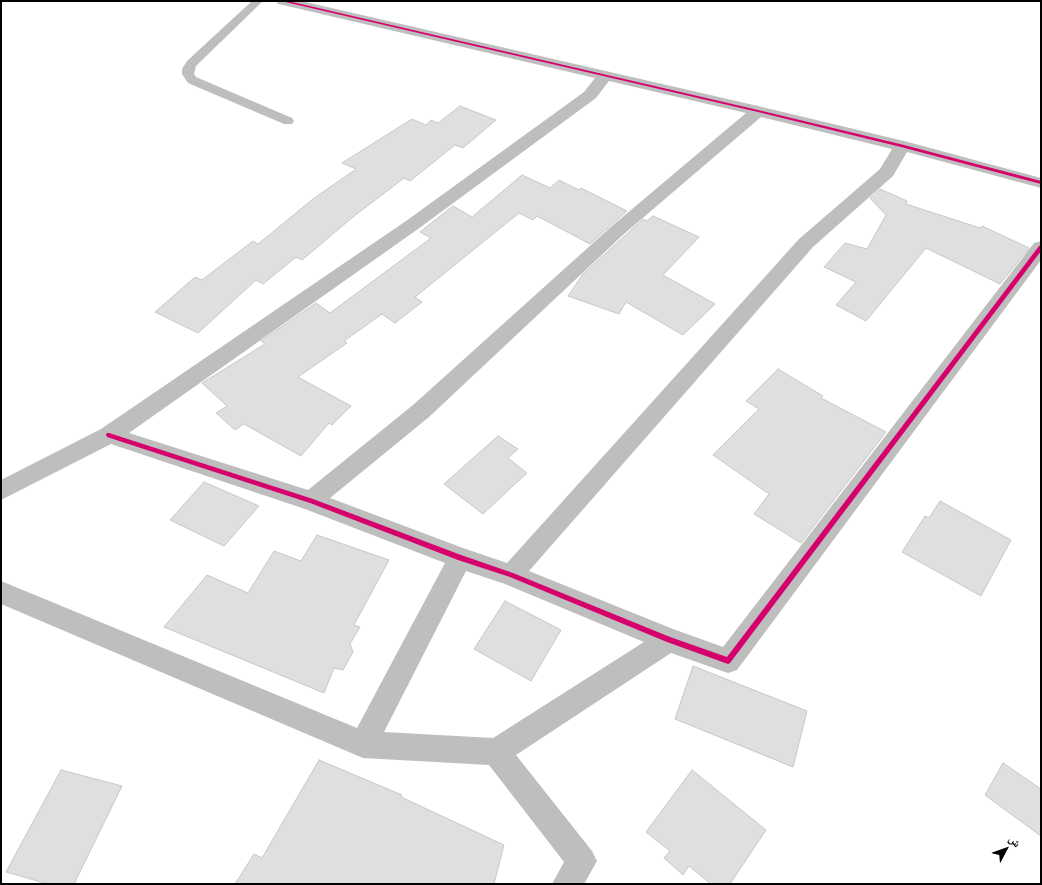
<!DOCTYPE html>
<meta charset="utf-8">
<style>
body{margin:0}
#map{position:relative;width:1042px;height:885px;overflow:hidden;background:#fff;font-family:"Noto Sans","Noto Naskh Arabic",sans-serif}
canvas{display:block}
.frame{position:absolute;inset:0;border:2px solid #000;pointer-events:none}
.north{position:absolute;left:986px;top:829px;width:40px;height:40px;-webkit-text-stroke:3px #fff;paint-order:stroke;rotate:49deg;font-size:11px;font-weight:700;line-height:16px;text-align:center;color:#000}
.north::after{content:'';display:block;margin:auto;width:14px;height:18px;background:#000;clip-path:polygon(50% 0,100% 100%,50% 72%,0 100%)}
</style>
<div id="map">
<canvas width="1042" height="885"></canvas>
<div class="frame"></div>
<div class="north">ش</div>
</div>
<script>
const context = document.querySelector('canvas').getContext('2d');
context.lineJoin = 'round';
function fill(path, color) {
  context.fillStyle = color;
  context.fill(path, 'evenodd');
}
function toPath(rows) {
  const path = new Path2D();
  for (const r of rows) {
    path.moveTo(r[0], r[1]);
    for (let i = 2; i < r.length; i += 2) path.lineTo(r[i], r[i + 1]);
  }
  return path;
}
function stroke(path, color, width, dash) {
  context.strokeStyle = color;
  context.lineWidth = width;
  context.lineCap = dash ? 'butt' : 'round';
  context.setLineDash(dash || []);
  context.stroke(path);
}
const building = toPath([
 [460,106,496,120,463,148,455,145,410,181,404,178,353,217,302,260,296,257,263,284,256,280,198,333,155,312,195,277,202,280,253,241,258,244,313,199,356,169,342,163,412,119,426,125,431,120,438,123,460,106],
 [522,175,550,188,559,180,579,190,581,188,627,211,590,244,537,216,533,220,519,213,415,297,422,302,395,323,382,314,344,341,347,343,298,377,351,406,332,425,329,423,301,456,244,424,235,430,216,413,227,406,202,383,265,344,261,341,316,303,330,313,431,238,420,232,453,206,472,217,522,175],
 [880,189,907,201,906,204,980,228,982,226,1029,248,1000,284,926,248,866,321,836,305,856,282,824,267,845,243,867,249,886,215,870,198,880,189],
 [653,216,699,237,663,275,715,304,683,335,626,302,619,314,568,296,583,274,643,219,647,221,653,216],
 [778,369,823,396,821,398,886,432,801,543,754,514,769,494,713,455,759,409,746,401,778,369],
 [498,436,518,449,508,458,527,473,483,514,444,484,498,436],
 [204,482,259,506,224,546,170,520,204,482],
 [940,501,1011,540,981,596,902,552,925,516,929,518,940,501],
 [317,535,389,560,354,625,360,627,350,644,353,652,343,670,334,668,324,693,164,627,207,575,248,593,274,551,301,561,317,535],
 [505,601,561,630,531,681,474,649,505,601],
 [693,666,807,711,793,767,675,719,693,666],
 [319,760,402,795,401,797,504,845,494,884,235,884,254,854,262,858,319,760],
 [1003,763,1041,789,1041,836,985,795,1003,763],
 [61,770,122,786,74,884,48,884,6,872,61,770],
 [692,770,766,830,730,884,711,884,689,866,683,875,664,858,670,851,646,832,692,770]
]);
const service = toPath([
 [252,1,263,1,196,66,194,74,196,77,292,118,294,121,292,124,284,124,188,83,182,74,182,69,187,61,252,1]
]);
const minor = toPath([
 [276,1,301,1,758,106,908,142,1041,178,1041,188,907,152,893,176,813,247,529,571,673,629,723,647,1034,243,1041,241,1041,260,737,670,728,673,671,653,516,755,592,851,597,861,584,884,552,884,564,862,489,765,363,758,1,604,1,581,357,728,445,563,305,509,111,444,1,500,1,480,101,429,406,221,584,92,595,78,283,5,278,4,276,1],
 [609,81,746,113,612,226,413,405,308,490,129,433,418,229,596,98,609,81],
 [761,117,892,149,880,169,799,239,507,563,463,548,330,498,429,417,624,234,761,117],
 [466,571,505,584,644,642,493,738,384,732,466,571]
]);
const cycleway = toPath([
 [281,1,288,1,758,110,904,145,1041,181,1041,184,901,147,758,112,281,1],
 [1041,245,1041,251,730,663,728,664,667,642,510,577,458,560,310,503,107,437,106,435,107,433,109,433,313,499,461,555,513,573,670,637,727,657,1039,246,1041,245]
]);
fill(building, '#dfdfdf');
stroke(building, '#c7c7c7', 1);
fill(service, '#bebebe');
fill(minor, '#bebebe');
fill(cycleway, '#d6006c');
</script>
